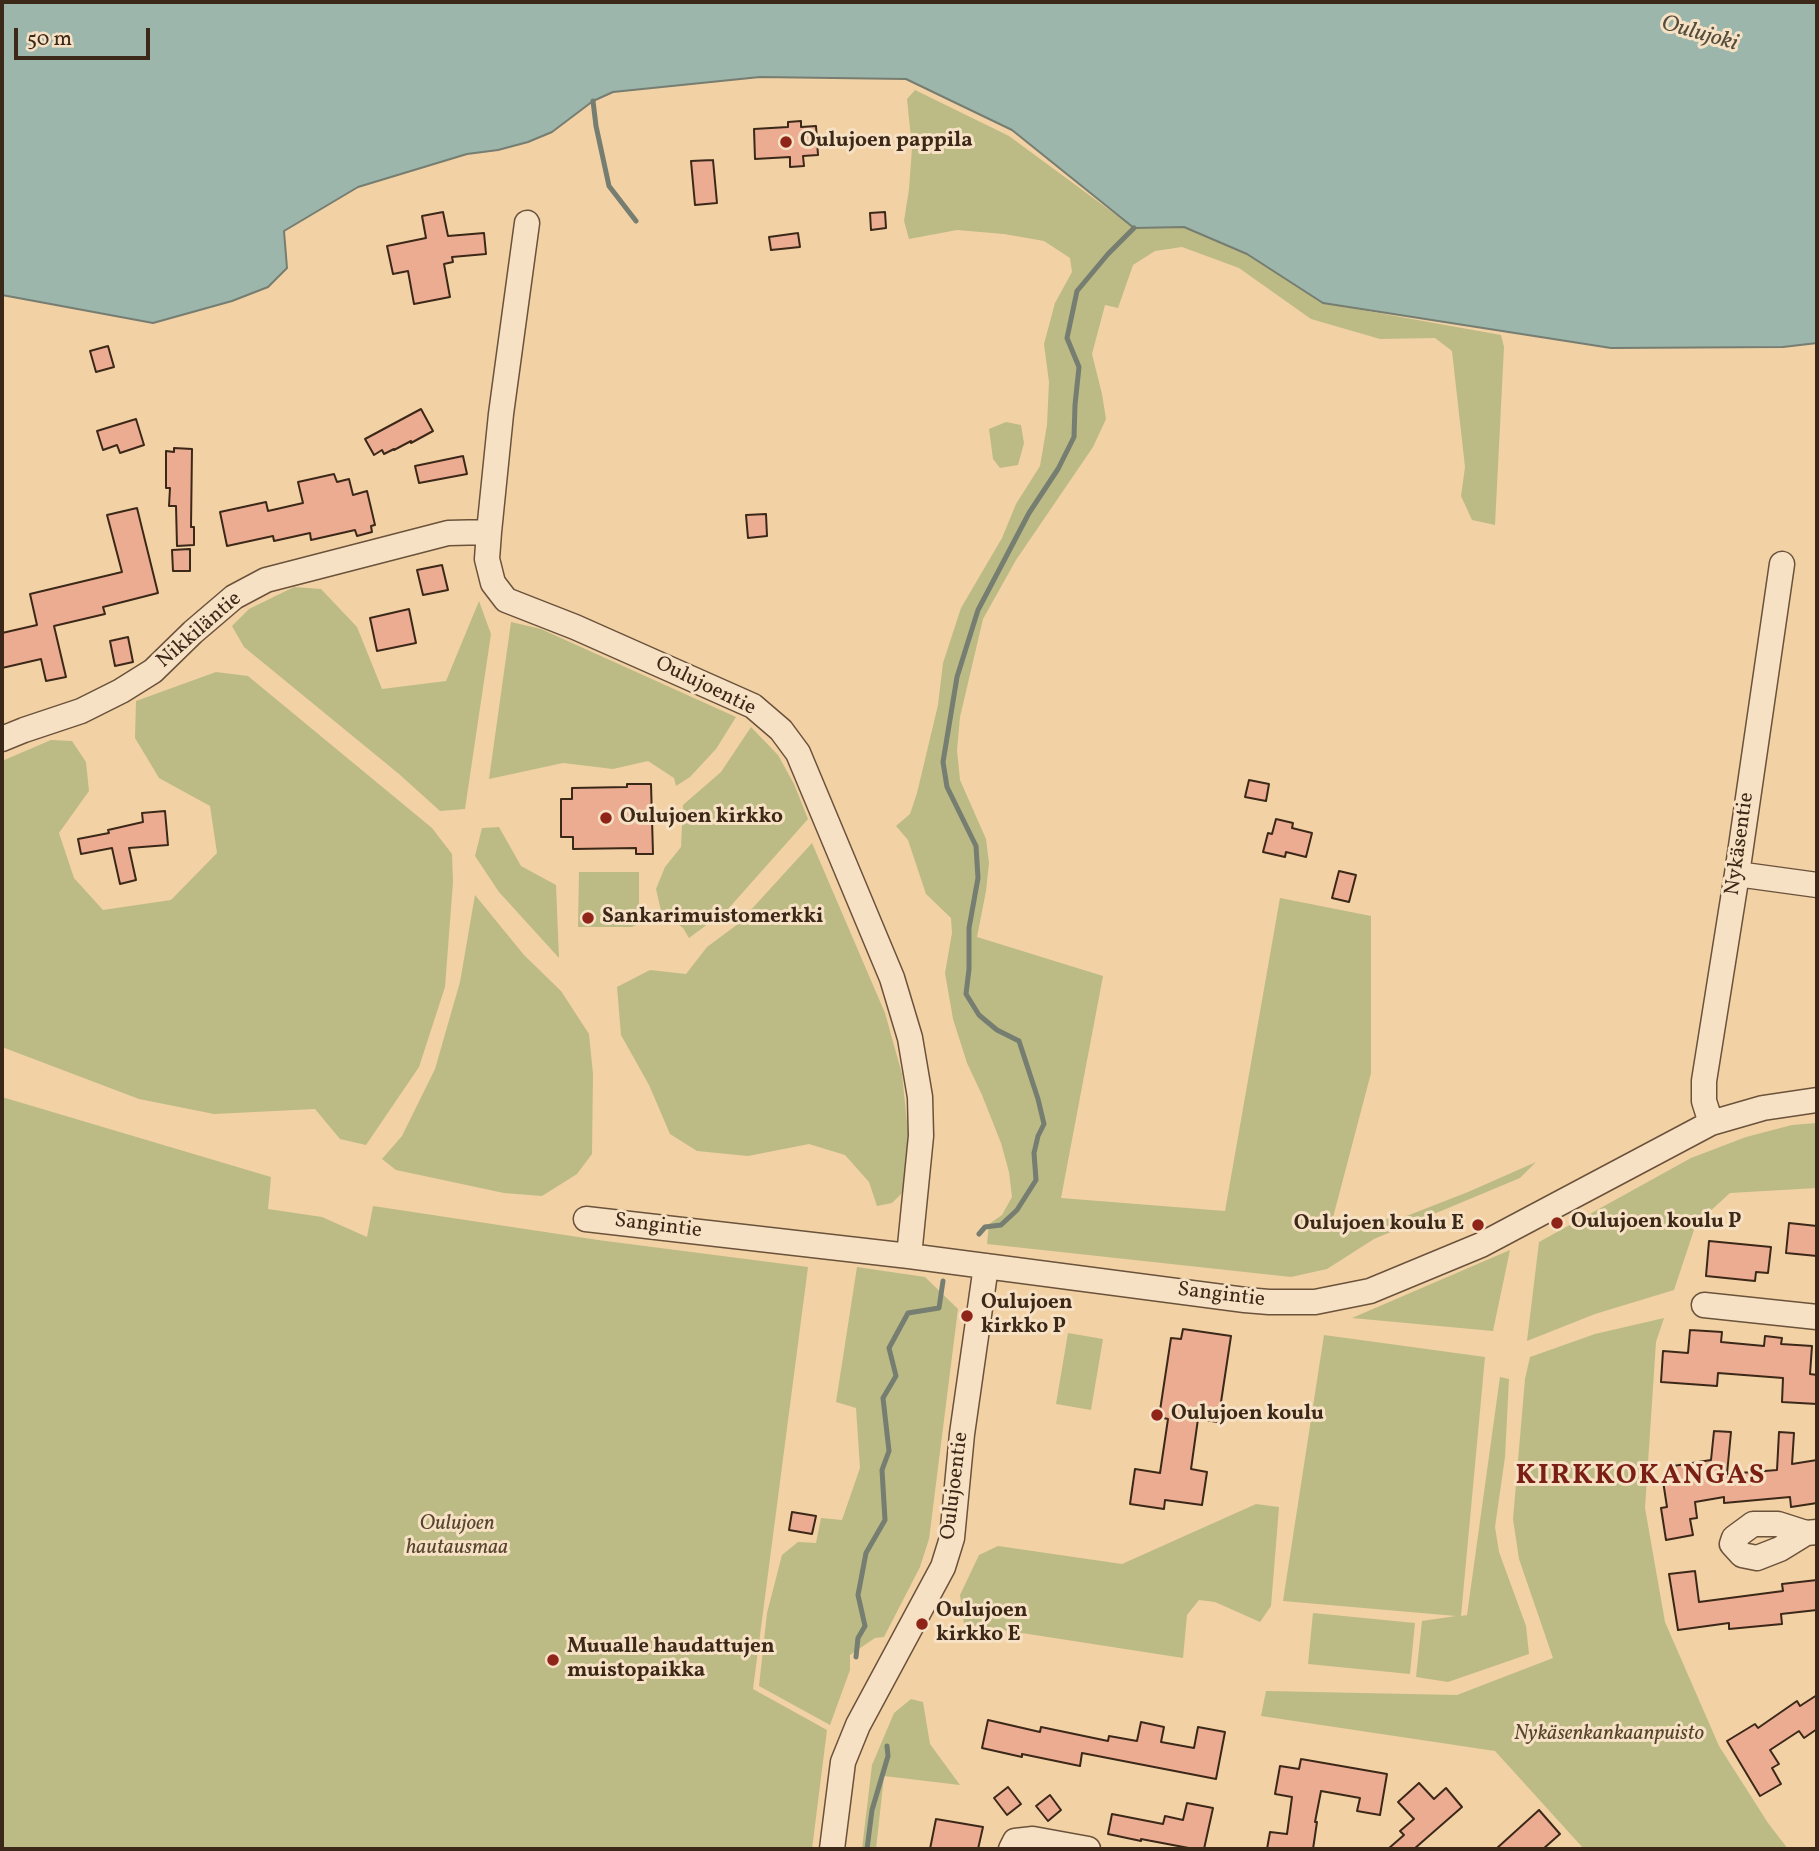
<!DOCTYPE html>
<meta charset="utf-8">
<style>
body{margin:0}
#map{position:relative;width:1819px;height:1851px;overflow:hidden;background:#f2d1a5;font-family:Vollkorn,serif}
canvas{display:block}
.frame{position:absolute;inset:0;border:4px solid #3c2818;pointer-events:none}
.scale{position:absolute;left:14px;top:28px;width:136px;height:32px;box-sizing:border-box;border:4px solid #3c2818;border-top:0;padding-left:9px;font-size:21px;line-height:24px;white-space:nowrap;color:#3c2818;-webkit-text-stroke:5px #f7e1c4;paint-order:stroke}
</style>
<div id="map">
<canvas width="1819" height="1851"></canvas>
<div class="frame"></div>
<div class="scale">50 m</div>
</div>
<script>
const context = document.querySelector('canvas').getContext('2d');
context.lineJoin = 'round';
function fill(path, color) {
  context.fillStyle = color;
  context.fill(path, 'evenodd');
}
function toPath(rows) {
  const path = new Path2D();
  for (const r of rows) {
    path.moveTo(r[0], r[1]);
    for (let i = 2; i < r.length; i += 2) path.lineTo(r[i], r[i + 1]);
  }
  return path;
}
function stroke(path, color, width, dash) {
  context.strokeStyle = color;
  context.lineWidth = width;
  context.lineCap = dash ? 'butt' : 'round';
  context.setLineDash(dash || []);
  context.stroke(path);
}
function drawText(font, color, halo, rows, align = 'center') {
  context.font = font + ' Vollkorn,serif';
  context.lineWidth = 6;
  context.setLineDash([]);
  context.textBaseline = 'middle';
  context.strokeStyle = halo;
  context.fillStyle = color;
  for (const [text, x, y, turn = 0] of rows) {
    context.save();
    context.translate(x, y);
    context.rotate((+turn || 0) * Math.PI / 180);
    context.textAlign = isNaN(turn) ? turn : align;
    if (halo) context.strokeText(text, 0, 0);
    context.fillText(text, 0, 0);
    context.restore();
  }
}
const green = toPath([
 [915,90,1009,136,1134,228,1184,227,1247,254,1323,303,1501,335,1504,347,1495,525,1472,520,1461,496,1465,467,1452,351,1435,338,1380,339,1311,319,1239,268,1182,247,1155,251,1133,265,1118,308,1105,305,1092,354,1102,394,1106,419,1093,447,1016,560,983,619,960,717,957,750,960,780,986,839,989,863,986,891,977,937,1103,976,1061,1198,1225,1211,1280,898,1371,916,1371,1073,1331,1225,1404,1217,1468,1192,1536,1162,1520,1178,1374,1239,1327,1269,1291,1277,987,1244,989,1224,1002,1215,1012,1197,1009,1172,1001,1143,982,1095,967,1063,953,1019,945,973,952,933,951,918,926,894,908,840,896,826,910,814,917,793,938,705,943,663,961,608,1002,538,1016,504,1040,466,1047,425,1049,382,1044,344,1055,303,1072,272,1070,258,1044,241,1004,234,957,230,909,239,904,221,909,189,912,148,907,99],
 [1006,422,1021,425,1024,443,1018,465,1000,468,993,459,989,429],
 [294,587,321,589,357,627,382,689,446,681,479,601,491,634,465,809,440,811,399,774,244,647,232,626,249,609],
 [511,622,541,629,736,717,716,749,690,777,676,786,674,778,648,761,613,769,563,763,489,779],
 [216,672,248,676,432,828,452,854,453,882,445,987,419,1067,366,1145,340,1139,315,1109,214,1114,139,1099,2,1047,2,761,51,740,72,741,86,762,89,791,59,833,74,878,103,910,171,900,217,853,210,806,159,778,135,738,136,701],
 [751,727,778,755,794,784,808,819,728,909,689,938,683,928,661,911,656,889,665,867,681,847,683,805,721,772],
 [499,827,521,866,556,885,559,958,499,892,475,856,482,828],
 [812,843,885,1013,902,1074,908,1132,905,1190,892,1203,877,1206,869,1182,845,1155,809,1144,748,1156,697,1151,670,1134,649,1085,621,1035,617,987,650,970,686,974,707,947,738,924],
 [579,872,639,872,639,919,636,925,632,927,578,927],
 [475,895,524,955,561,991,589,1034,593,1074,592,1154,577,1174,542,1196,504,1193,396,1170,382,1159,402,1136,435,1069,460,982],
 [2,1097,271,1177,268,1209,322,1217,367,1237,373,1206,598,1240,808,1267,753,1689,827,1730,812,1849,2,1849],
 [1817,1123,1817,1188,1730,1193,1696,1224,1674,1290,1595,1314,1527,1341,1539,1242,1691,1158,1746,1137,1792,1125],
 [1510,1250,1493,1331,1352,1318],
 [857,1267,925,1277,958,1309,929,1539,920,1567,884,1637,875,1638,850,1655,850,1670,830,1725,759,1686,767,1613,782,1555,798,1542,816,1543,821,1518,842,1520,860,1468,856,1408,836,1402],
 [1664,1318,1656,1342,1645,1508,1665,1622,1719,1746,1768,1823,1788,1849,1584,1849,1495,1751,1261,1716,1266,1691,1457,1695,1553,1658,1519,1559,1513,1519,1525,1379,1530,1357,1595,1334],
 [1068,1333,1103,1339,1091,1410,1056,1404],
 [1324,1335,1485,1357,1461,1616,1467,1615,1500,1377,1509,1379,1505,1457,1495,1527,1499,1552,1526,1626,1529,1654,1448,1682,1416,1677,1422,1621,1456,1616,1283,1601],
 [1256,1504,1279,1507,1271,1606,1260,1622,1215,1602,1199,1600,1187,1615,1183,1658,964,1624,960,1595,979,1555,998,1546,1122,1564],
 [1313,1613,1415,1623,1410,1674,1308,1664],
 [911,1699,923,1702,930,1744,960,1785,884,1776,876,1849,862,1849,872,1765,894,1713]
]);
const water = toPath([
 [2,2,1817,2,1817,343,1783,347,1611,348,1323,303,1247,254,1184,227,1134,228,1012,130,906,79,760,77,613,92,593,101,552,132,528,142,498,150,467,154,358,187,284,231,287,268,268,287,232,301,153,323,2,295,2,2]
]);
const stream = toPath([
 [593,101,596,126,609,186,636,221],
 [979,1234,985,1227,1001,1225,1017,1210,1036,1180,1034,1153,1038,1136,1044,1124,1038,1099,1019,1041,997,1030,979,1015,966,994,969,969,969,928,978,878,976,846,947,787,943,762,957,677,978,610,1029,513,1058,469,1074,437,1075,405,1079,367,1067,338,1077,291,1108,254,1134,228],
 [856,1657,858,1638,865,1626,858,1595,866,1553,885,1520,882,1470,889,1451,883,1398,896,1376,889,1348,908,1313,939,1308,943,1281],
 [867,1849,872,1810,888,1756,887,1746]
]);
const building = toPath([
 [801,121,801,127,816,126,818,155,803,156,804,166,790,167,790,157,755,159,754,129,788,127,788,122,801,121],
 [713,160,717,203,695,205,691,161,713,160],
 [443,212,448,236,484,233,486,254,452,257,453,262,444,264,450,297,414,304,408,271,393,274,387,246,426,238,422,216,443,212],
 [885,212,886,228,871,230,870,213,885,212],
 [798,233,800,247,771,250,769,237,798,233],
 [108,346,114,367,96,372,90,351,108,346],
 [421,409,433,431,411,443,411,441,394,450,394,449,384,454,382,450,374,455,365,439,421,409],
 [136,419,144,445,120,453,117,445,103,450,97,431,136,419],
 [174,448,192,449,191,527,194,527,194,545,177,546,176,506,169,506,170,488,166,488,166,451,174,452,174,448],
 [463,456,467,474,419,483,415,466,463,456],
 [334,474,337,482,349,479,353,495,367,491,375,525,371,526,372,532,357,536,355,530,311,540,310,533,274,541,273,536,227,546,220,512,266,502,268,511,303,503,298,482,334,474],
 [137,508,158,593,103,607,105,614,54,626,66,677,46,681,41,659,2,668,2,633,37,625,30,594,122,572,107,515,137,508],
 [766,514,767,536,748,538,746,515,766,514],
 [190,549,190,571,173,571,172,550,190,549],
 [442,565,448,590,423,595,417,570,442,565],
 [409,609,416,643,377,651,370,618,409,609],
 [128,637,133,662,115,666,110,641,128,637],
 [1249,780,1269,784,1266,801,1245,797,1249,780],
 [627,784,651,784,653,854,636,854,636,848,573,849,573,837,561,837,561,799,572,799,572,788,627,787,627,784],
 [165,811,168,845,129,848,136,880,120,884,112,848,81,854,78,839,109,833,108,830,143,822,142,813,165,811],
 [1276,819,1293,823,1292,828,1312,833,1306,857,1286,852,1285,857,1263,852,1268,833,1272,834,1276,819],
 [1339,871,1356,875,1349,902,1332,898,1339,871],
 [1789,1223,1817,1226,1817,1256,1786,1253,1789,1223],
 [1709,1241,1771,1247,1768,1273,1756,1272,1755,1281,1706,1276,1709,1241],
 [1183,1329,1231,1336,1218,1422,1198,1419,1191,1469,1207,1472,1202,1505,1165,1500,1164,1509,1130,1504,1135,1469,1160,1473,1168,1419,1159,1417,1171,1338,1181,1339,1183,1329],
 [1690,1330,1722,1332,1721,1342,1764,1346,1765,1336,1782,1338,1781,1344,1812,1346,1810,1374,1817,1375,1817,1404,1782,1402,1783,1378,1718,1373,1717,1386,1661,1382,1663,1351,1688,1353,1690,1330],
 [1714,1431,1731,1432,1727,1474,1777,1470,1779,1432,1794,1433,1792,1464,1817,1460,1817,1503,1791,1507,1790,1497,1724,1503,1724,1497,1695,1502,1697,1518,1690,1519,1693,1535,1666,1540,1661,1508,1667,1507,1663,1481,1669,1480,1667,1467,1711,1460,1714,1431],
 [792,1512,816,1516,812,1534,789,1530,792,1512],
 [1695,1571,1699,1602,1783,1591,1782,1584,1817,1580,1817,1610,1781,1614,1782,1624,1729,1629,1729,1623,1678,1630,1669,1574,1695,1571],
 [1817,1695,1817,1729,1804,1738,1799,1731,1770,1750,1779,1764,1772,1768,1781,1784,1760,1796,1727,1741,1755,1724,1758,1728,1797,1701,1800,1706,1817,1695],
 [988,1720,1040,1732,1041,1727,1108,1741,1109,1736,1137,1741,1141,1722,1164,1727,1161,1742,1194,1748,1198,1727,1225,1732,1216,1779,1082,1753,1080,1766,1022,1754,1022,1757,982,1748,988,1720],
 [1301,1759,1387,1774,1380,1815,1357,1811,1360,1798,1321,1791,1315,1822,1317,1822,1313,1849,1267,1849,1270,1832,1287,1834,1292,1797,1275,1794,1280,1766,1299,1769,1301,1759],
 [1419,1783,1434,1799,1446,1788,1462,1807,1414,1849,1388,1849,1404,1835,1400,1831,1414,1819,1398,1802,1419,1783],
 [1008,1787,1021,1804,1007,1815,994,1798,1008,1787],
 [1050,1795,1061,1810,1048,1821,1036,1806,1050,1795],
 [1187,1803,1213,1808,1204,1849,1194,1849,1141,1839,1141,1841,1108,1834,1112,1814,1163,1824,1165,1816,1183,1820,1187,1803],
 [1539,1810,1560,1834,1543,1849,1496,1849,1539,1810],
 [936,1819,983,1827,978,1849,930,1849,936,1819]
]);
const minor = toPath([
 [527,223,501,414,489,532,487,559,493,583,506,600,575,627,753,706,781,730,798,753,892,978,910,1038,920,1097,921,1136,909,1256],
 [2,739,24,730,81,711,121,691,153,671,193,632,234,597,266,580,448,533,489,532],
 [1737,874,1817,885],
 [1711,1123,1704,1101,1704,1081,1737,874,1782,564],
 [586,1219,909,1256,1245,1300,1269,1302,1315,1302,1370,1291,1481,1245,1711,1123,1763,1108,1817,1100],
 [1704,1305,1817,1317],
 [1806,1533,1778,1524,1753,1524,1734,1538,1732,1544,1742,1555,1757,1558,1780,1549,1806,1533,1817,1532],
 [832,1849,843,1762,858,1725,943,1567,952,1538,962,1434,986,1266],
 [1011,1849,1015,1841,1033,1839,1088,1849]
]);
const markers = [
 [786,142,7,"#8f2418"],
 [606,818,7,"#8f2418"],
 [588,918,7,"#8f2418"],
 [1557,1223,7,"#8f2418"],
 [1478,1225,7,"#8f2418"],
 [967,1316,7,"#8f2418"],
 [1157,1415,7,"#8f2418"],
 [922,1624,7,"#8f2418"],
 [553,1660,7,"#8f2418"]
];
const poiNames = [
 ["Oulujoen pappila",800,142],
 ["Oulujoen kirkko",620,818],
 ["Sankarimuistomerkki",602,918],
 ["Oulujoen koulu P",1571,1223],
 ["Oulujoen koulu E",1464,1225,"right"],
 ["Oulujoen",981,1304],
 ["kirkko P",981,1328],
 ["Oulujoen koulu",1171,1415],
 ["Oulujoen",936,1612],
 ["kirkko E",936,1636],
 ["Muualle haudattujen",567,1648],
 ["muistopaikka",567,1672]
];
const streetNames = [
 ["Nikkiläntie",200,631,-41],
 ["Oulujoentie",705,687,26],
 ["Nykäsentie",1741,844,-82],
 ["Sangintie",658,1227,7],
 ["Sangintie",1221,1296,7],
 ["Oulujoentie",956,1486,-83]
];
const parkNames = [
 ["Oulujoen",457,1525],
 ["hautausmaa",457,1549],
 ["Nykäsenkankaanpuisto",1609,1735]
];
const waterNames = [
 ["Oulujoki",1699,35,16]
];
const districtNames = [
 ["KIRKKOKANGAS",1641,1478]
];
fill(green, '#bcbb85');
fill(water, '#9cb6ac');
stroke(water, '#767d71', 2);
stroke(stream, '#767d71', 5);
fill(building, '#ebac91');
stroke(building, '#3c2818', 2);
stroke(minor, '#6a523b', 27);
stroke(minor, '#f7e1c4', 24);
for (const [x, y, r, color] of markers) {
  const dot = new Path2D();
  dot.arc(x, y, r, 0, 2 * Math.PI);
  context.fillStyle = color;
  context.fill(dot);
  stroke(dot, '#f7e1c4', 2.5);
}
drawText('bold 21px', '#3c2818', '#f7e1c4', poiNames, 'left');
drawText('21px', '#3c2818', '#f7e1c4', streetNames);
drawText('italic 21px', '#56452e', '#f7e1c4', parkNames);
drawText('italic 23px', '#544c3d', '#f7e1c4', waterNames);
context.letterSpacing = '2px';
drawText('bold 28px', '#7a1f14', '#f7e1c4', districtNames);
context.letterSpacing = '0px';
</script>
